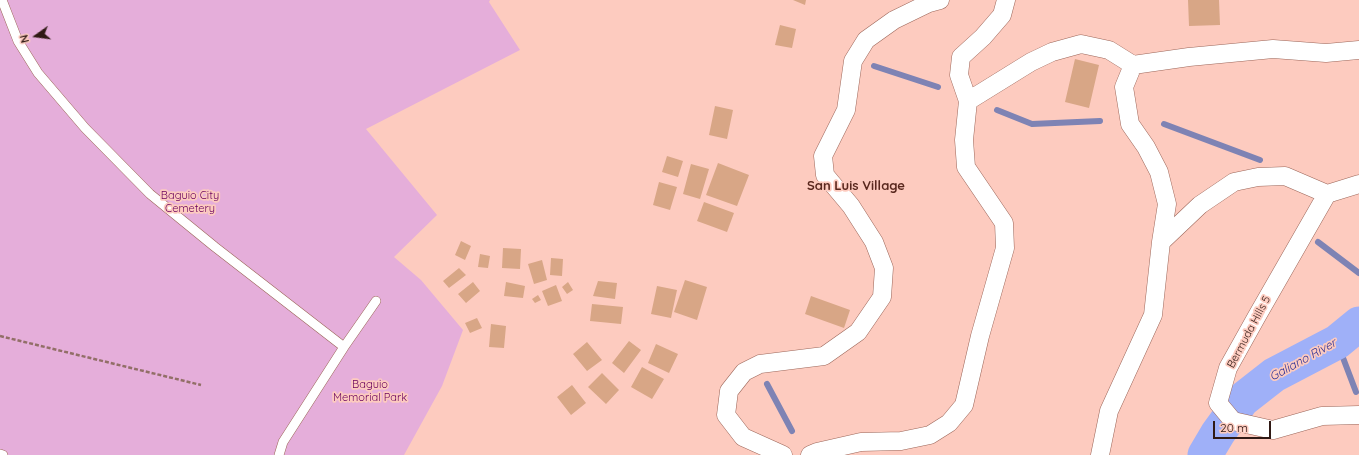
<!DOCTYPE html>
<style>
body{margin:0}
#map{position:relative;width:1359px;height:455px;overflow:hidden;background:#fdcbbf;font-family:Quicksand,sans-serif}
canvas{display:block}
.north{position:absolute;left:16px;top:16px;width:40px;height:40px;-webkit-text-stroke:3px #fdcbbf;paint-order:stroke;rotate:256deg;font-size:11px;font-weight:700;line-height:16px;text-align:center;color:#301a15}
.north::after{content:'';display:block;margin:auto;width:14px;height:18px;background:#301a15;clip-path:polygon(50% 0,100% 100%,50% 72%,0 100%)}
.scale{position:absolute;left:1213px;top:421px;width:58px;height:18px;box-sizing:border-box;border:2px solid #301a15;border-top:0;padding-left:5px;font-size:12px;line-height:14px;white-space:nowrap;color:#301a15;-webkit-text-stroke:3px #fdcbbf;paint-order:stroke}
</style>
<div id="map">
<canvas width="1359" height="455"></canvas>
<div class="north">N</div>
<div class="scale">20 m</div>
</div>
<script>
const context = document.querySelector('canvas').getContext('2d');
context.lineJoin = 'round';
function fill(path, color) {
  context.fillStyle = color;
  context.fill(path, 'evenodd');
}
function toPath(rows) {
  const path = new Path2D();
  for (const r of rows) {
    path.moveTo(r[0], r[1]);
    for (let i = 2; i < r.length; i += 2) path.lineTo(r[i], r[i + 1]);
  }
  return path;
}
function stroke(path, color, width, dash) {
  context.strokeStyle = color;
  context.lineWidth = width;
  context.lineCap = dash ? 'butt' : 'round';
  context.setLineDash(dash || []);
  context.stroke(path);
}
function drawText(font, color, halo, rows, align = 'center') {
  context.font = font + ' Quicksand,sans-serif';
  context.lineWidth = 3.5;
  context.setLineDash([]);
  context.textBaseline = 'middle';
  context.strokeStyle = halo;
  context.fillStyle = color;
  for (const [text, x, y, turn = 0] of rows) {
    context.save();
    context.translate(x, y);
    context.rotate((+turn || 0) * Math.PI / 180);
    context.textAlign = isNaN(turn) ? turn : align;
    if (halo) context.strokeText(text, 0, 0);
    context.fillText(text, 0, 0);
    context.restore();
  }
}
const green = toPath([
 [0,0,490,0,489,2,520,50,366,129,437,215,394,257,421,280,463,330,442,386,404,455,0,455]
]);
const stream = toPath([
 [874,66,938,87],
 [997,110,1032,124,1100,121],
 [1164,124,1260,160],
 [1318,242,1359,273],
 [1337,342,1356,392],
 [767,384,792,431]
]);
const river = toPath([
 [1205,455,1218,433,1242,400,1274,375,1337,342,1359,324]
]);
const building = toPath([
 [793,0,806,0,805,5],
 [1188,0,1219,0,1220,25,1189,26],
 [780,25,796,29,792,48,775,45],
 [1075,59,1099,65,1089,108,1065,102],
 [715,106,733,110,727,139,709,135],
 [667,156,683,161,678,177,662,172],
 [718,163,749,175,737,206,706,195],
 [691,164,709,169,700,199,683,194],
 [659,182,677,187,670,210,653,205],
 [704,202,734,213,727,232,697,221],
 [461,241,471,246,465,260,455,255],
 [503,248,521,249,520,269,502,268],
 [480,254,490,256,488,268,478,267],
 [551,258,563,259,562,276,550,275],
 [542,260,547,280,534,284,528,264],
 [459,268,466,275,449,288,443,281],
 [685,280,707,287,697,320,674,312],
 [598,281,617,283,615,299,593,296],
 [473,282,480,291,466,303,458,294],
 [506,282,525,286,523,298,504,296],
 [568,282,573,290,567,294,562,287],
 [556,285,562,301,548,306,542,291],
 [657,286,677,290,671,318,651,314],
 [538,295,541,300,535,303,532,299],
 [811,296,850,310,844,328,805,314],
 [592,304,623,307,621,324,590,321],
 [477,318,482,328,470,333,465,323],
 [491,324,506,326,504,348,489,347],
 [629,341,641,350,624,373,612,363],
 [587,342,602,360,587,371,573,354],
 [656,344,678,354,669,373,648,363],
 [642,367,664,379,652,399,631,387],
 [602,373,619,390,606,404,588,387],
 [572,385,586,403,571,415,557,397]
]);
const path = toPath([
 [0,336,201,385]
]);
const lane = toPath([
 [2,0,18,41,38,73,85,128,150,194,215,247,344,347],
 [0,454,3,455],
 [279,455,283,442,344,347,376,301]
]);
const street = toPath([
 [968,101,959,75,961,57,983,37,1002,15,1006,0],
 [1327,194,1257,316,1228,368,1218,403,1233,421,1273,430,1322,416,1359,415],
 [1161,242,1200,205,1234,182,1258,177,1285,176,1327,194,1359,184],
 [783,455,743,437,726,415,729,391,744,372,760,364,824,356,858,332,882,297,884,268,874,242,851,206,825,175,823,156,846,110,853,61,866,40,894,20,929,3,940,0],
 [810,455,817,452,861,442,901,441,930,435,949,423,964,405,980,336,1005,248,1004,223,966,167,964,140,968,101,1031,62,1052,52,1081,44,1109,50,1133,65,1189,57,1273,49,1326,53,1359,50],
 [1100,455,1109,411,1153,315,1161,242,1167,204,1159,172,1146,147,1130,124,1124,87,1133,65]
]);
const parkNames = [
 ["Baguio City",190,196],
 ["Cemetery",190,209],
 ["Baguio",370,385],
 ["Memorial Park",370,398]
];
const streetNames = [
 ["Bermuda Hills 5",1249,332,-62]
];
const waterNames = [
 ["Galiano River",1303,360,-29]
];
const quarterNames = [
 ["San Luis Village",856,186]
];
fill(green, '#e5aeda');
stroke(stream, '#7e83b4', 6);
stroke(river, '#9fb0f8', 35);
fill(building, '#d8a686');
stroke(lane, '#9c6659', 10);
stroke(street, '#9c6659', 19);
stroke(path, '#926f67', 2.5, [4, 2]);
stroke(lane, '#fff', 9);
stroke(street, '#fff', 18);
drawText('11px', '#69005e', '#fdcbbf', parkNames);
drawText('11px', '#301a15', '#fdcbbf', streetNames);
drawText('italic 12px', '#2c3095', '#fdcbbf', waterNames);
drawText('bold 13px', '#59281e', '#fdcbbf', quarterNames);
</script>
